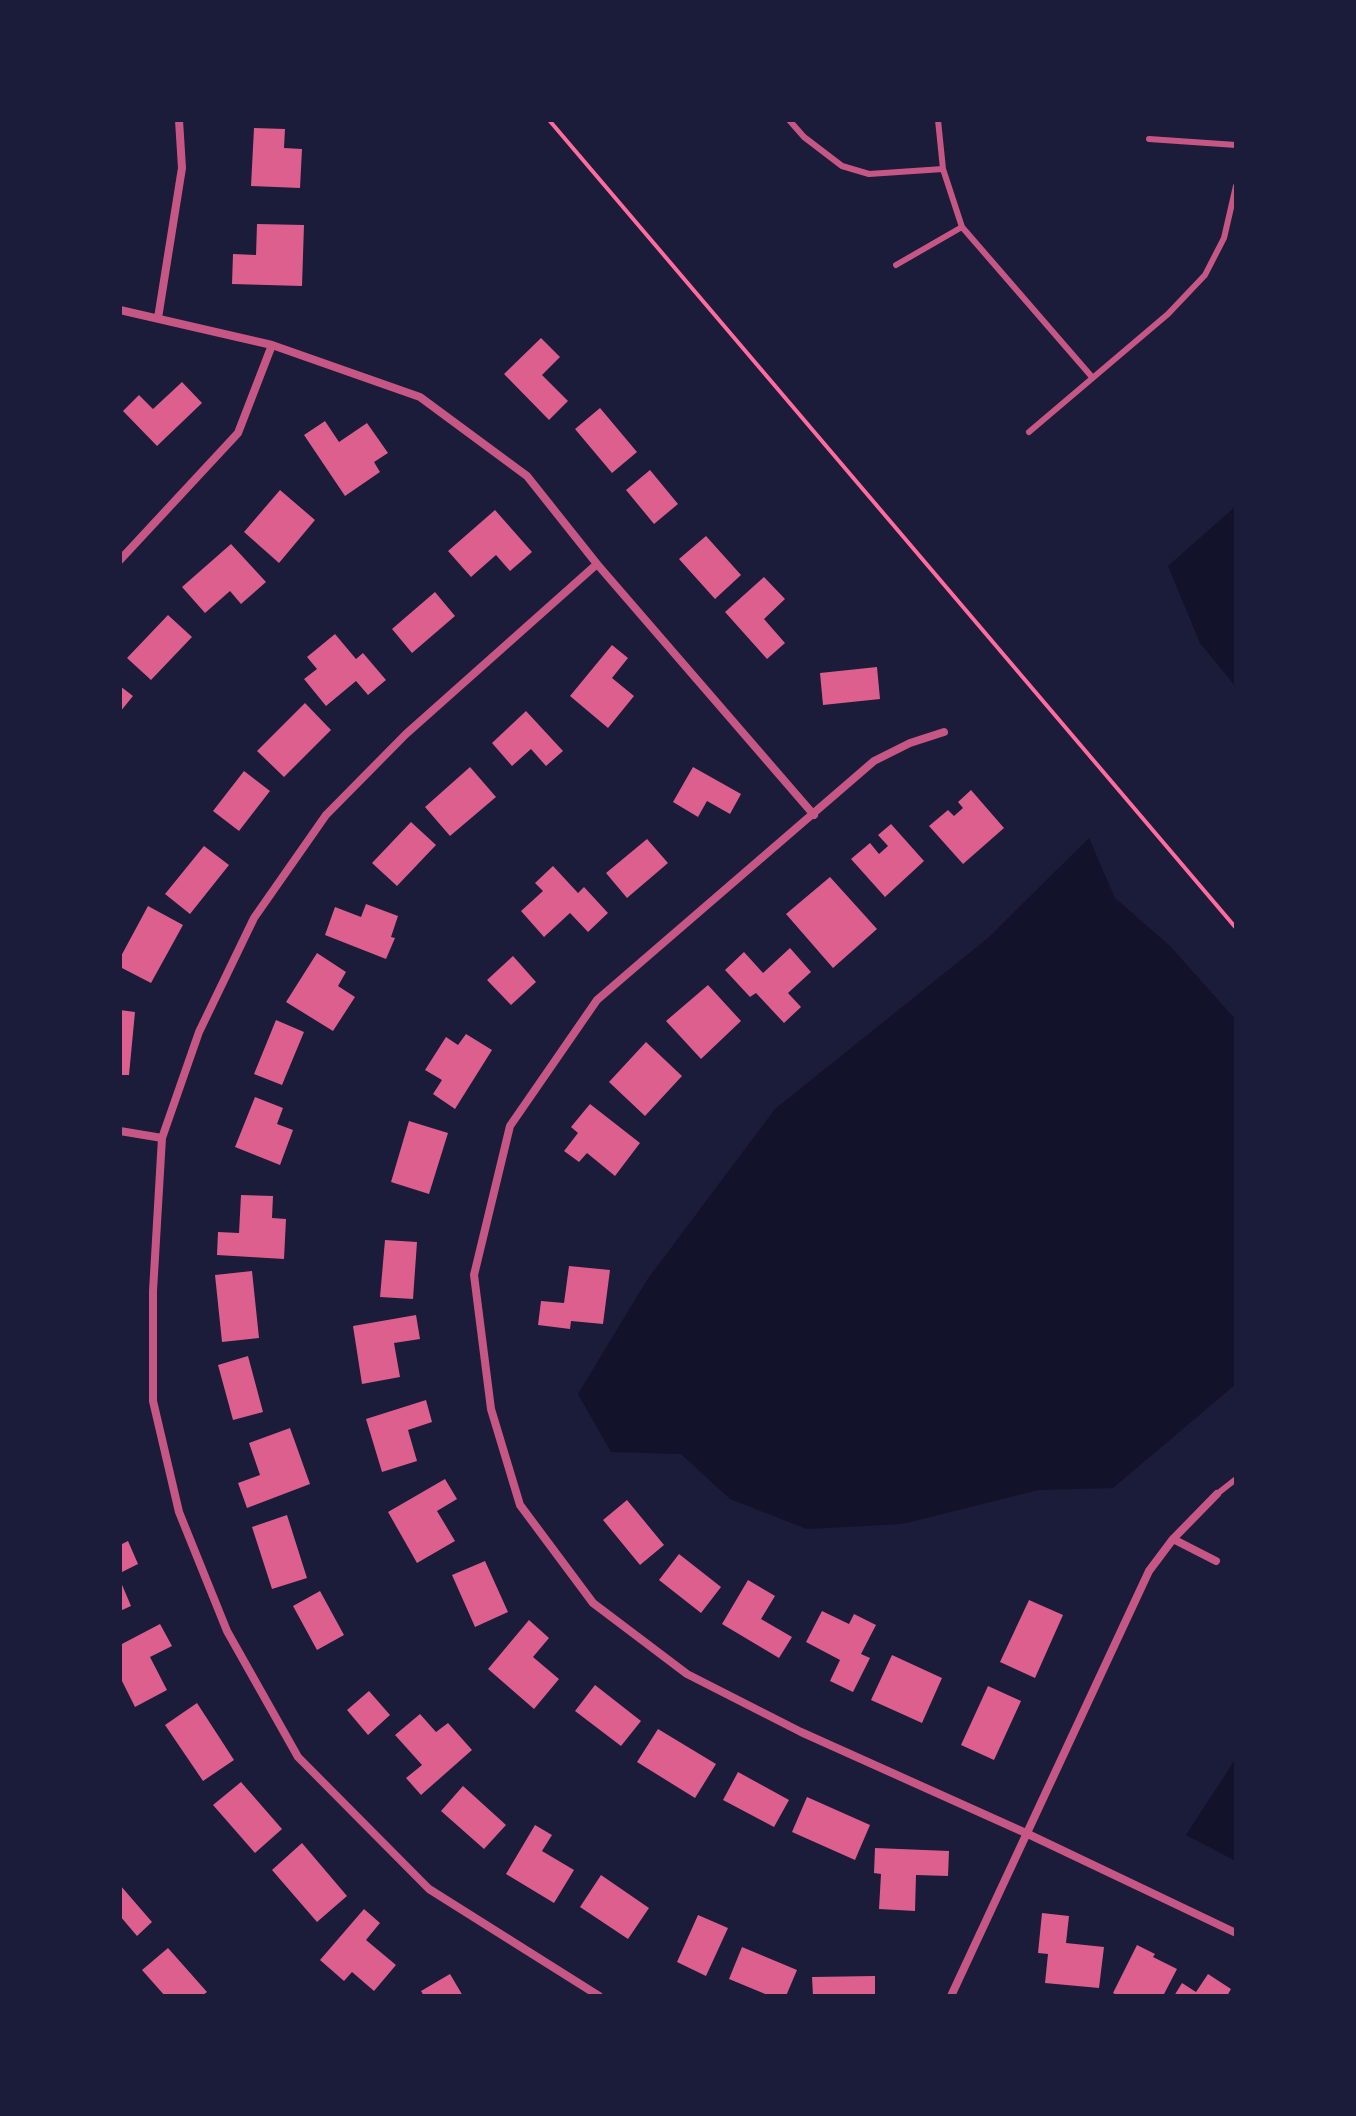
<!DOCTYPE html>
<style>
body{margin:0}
#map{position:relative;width:1356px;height:2116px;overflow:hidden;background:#1b1b3a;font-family:"Varela Round",sans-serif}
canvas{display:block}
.frame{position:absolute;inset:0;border:122px solid #1b1b3a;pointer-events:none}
</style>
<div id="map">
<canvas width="1356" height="2116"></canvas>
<div class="frame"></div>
</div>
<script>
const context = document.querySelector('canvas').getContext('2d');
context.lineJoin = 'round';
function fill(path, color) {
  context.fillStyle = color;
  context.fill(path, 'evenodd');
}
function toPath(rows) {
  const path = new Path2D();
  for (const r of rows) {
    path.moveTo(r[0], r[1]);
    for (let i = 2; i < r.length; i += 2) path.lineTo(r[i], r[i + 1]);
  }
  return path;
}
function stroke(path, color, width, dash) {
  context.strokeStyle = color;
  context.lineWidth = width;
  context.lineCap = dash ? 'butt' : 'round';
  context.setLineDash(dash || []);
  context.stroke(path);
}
const water = toPath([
 [1236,506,1236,687,1200,643,1168,566],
 [1089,838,1115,898,1170,946,1236,1020,1236,1384,1113,1488,1038,1490,902,1524,807,1529,730,1499,681,1454,611,1452,578,1394,647,1280,775,1109,988,938],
 [1236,1758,1236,1861,1186,1835]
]);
const building = toPath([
 [254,128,285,129,284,148,302,149,300,188,251,186],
 [257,224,304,225,302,286,232,284,233,254,256,255],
 [541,338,560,357,542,375,568,401,549,420,504,374],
 [182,382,202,403,157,446,123,411,139,395,153,409],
 [600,408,637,452,612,473,575,429],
 [325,421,339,442,367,423,388,453,374,462,380,472,345,496,304,435],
 [650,470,678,504,654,524,626,490],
 [280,490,315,520,279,563,244,532],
 [495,510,532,552,510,571,496,555,471,577,448,551],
 [706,536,741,575,715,599,679,559],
 [231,544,266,582,241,604,230,591,205,613,182,587],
 [764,577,785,599,764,619,785,643,767,659,725,612],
 [435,592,455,616,412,653,392,629],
 [168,615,192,637,151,680,127,658],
 [335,634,356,659,363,653,386,680,368,695,356,681,326,706,304,679,317,669,307,657],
 [612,645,628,658,612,678,634,696,608,728,570,696],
 [877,667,880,699,823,705,820,673],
 [120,686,133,696,120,712],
 [305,703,331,730,284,777,257,751],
 [526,711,563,751,546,766,531,749,512,766,492,743],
 [470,767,496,797,450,836,425,807],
 [693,767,741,794,730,814,707,801,698,817,673,802],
 [244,771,270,791,239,831,213,811],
 [971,790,1004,828,963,864,929,826,948,810,954,816,963,808,958,802],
 [411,822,436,845,397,886,372,863],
 [891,824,924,861,885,897,851,859,870,843,879,854,888,846,878,835],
 [647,839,668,863,627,898,606,873],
 [204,846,229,865,190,914,165,894],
 [553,866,578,893,584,887,608,913,588,932,570,913,544,937,521,911,543,891,535,883],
 [830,877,877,929,833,968,786,914],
 [366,904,398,916,391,937,395,938,386,959,325,935,335,907,361,917],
 [148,906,183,925,151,983,120,967,120,958],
 [790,948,811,972,788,993,801,1007,784,1023,756,993,750,997,725,970,744,952,763,973],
 [317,953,346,972,338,986,355,997,333,1031,286,1002],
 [513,956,536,982,511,1005,487,980],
 [708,985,741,1021,701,1059,666,1021],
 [120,1010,135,1012,129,1075,120,1075],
 [276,1020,304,1032,282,1085,254,1074],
 [466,1034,492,1050,455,1109,433,1094,442,1080,425,1070,446,1037,458,1045],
 [646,1042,682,1076,645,1116,609,1082],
 [255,1097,283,1108,277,1124,293,1130,280,1165,235,1147],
 [590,1104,640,1143,615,1176,587,1153,579,1162,564,1151,578,1133,571,1127],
 [409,1121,448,1133,429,1194,391,1182],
 [241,1195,273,1196,272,1218,286,1219,284,1259,217,1255,218,1232,239,1233],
 [385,1240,417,1242,413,1299,380,1297],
 [569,1266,610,1270,603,1324,571,1321,570,1329,538,1325,541,1301,564,1303],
 [252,1271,259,1338,222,1342,215,1275],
 [416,1315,420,1339,394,1343,400,1377,362,1384,353,1326],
 [248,1356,263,1412,233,1420,218,1365],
 [426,1400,432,1422,408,1430,417,1461,382,1472,366,1419],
 [290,1428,310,1484,247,1508,238,1483,260,1475,249,1443],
 [445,1479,457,1499,437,1511,455,1541,417,1563,388,1512],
 [627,1500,664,1545,640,1565,603,1520],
 [287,1515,307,1578,272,1589,252,1527],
 [128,1541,138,1564,120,1573,120,1545],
 [679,1554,721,1587,701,1613,659,1580],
 [485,1561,508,1612,475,1627,452,1575],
 [120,1580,131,1606,120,1611],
 [748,1580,775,1596,761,1619,792,1637,779,1658,722,1624],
 [320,1591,344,1635,317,1650,293,1606],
 [1029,1600,1063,1615,1035,1678,1000,1662],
 [822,1611,849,1624,854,1614,876,1625,861,1654,870,1658,853,1692,830,1681,840,1660,806,1642],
 [529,1620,549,1638,533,1657,559,1679,534,1709,488,1669],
 [160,1624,172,1646,150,1657,167,1690,135,1707,120,1677,120,1645],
 [892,1655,942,1678,922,1723,871,1700],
 [595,1685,641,1721,621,1746,575,1711],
 [988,1686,1021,1701,994,1760,961,1745],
 [369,1691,390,1715,368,1735,347,1710],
 [197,1703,234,1760,203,1781,165,1725],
 [420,1714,436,1732,448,1723,472,1750,421,1795,406,1778,422,1765,395,1735],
 [658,1729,716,1764,695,1798,637,1762],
 [738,1772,789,1800,774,1827,723,1800],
 [241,1782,282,1829,255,1853,213,1805],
 [463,1786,506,1825,484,1849,441,1811],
 [807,1797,870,1825,855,1860,792,1832],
 [535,1825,552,1835,542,1851,574,1870,554,1903,506,1874],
 [302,1843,347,1896,317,1922,272,1870],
 [875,1848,949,1851,948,1876,916,1875,915,1911,879,1909,881,1874,874,1873],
 [601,1875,649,1908,628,1939,580,1907],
 [120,1885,152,1922,137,1936,120,1916],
 [364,1909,380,1923,366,1940,396,1965,374,1991,352,1972,344,1981,320,1960],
 [1042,1913,1069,1916,1066,1943,1104,1947,1099,1988,1045,1983,1048,1954,1038,1953],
 [698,1915,728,1928,706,1976,677,1962],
 [1137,1945,1155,1954,1153,1957,1177,1969,1163,1996,1119,1996,1113,1993],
 [742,1947,797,1970,786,1996,770,1996,729,1979],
 [168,1948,207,1992,202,1996,165,1996,142,1970],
 [450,1974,463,1996,424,1996,421,1991],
 [1208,1974,1231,1989,1227,1996,1174,1996,1182,1983,1196,1992],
 [875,1976,875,1996,813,1996,812,1977]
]);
const path = toPath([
 [549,120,1236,928]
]);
const service = toPath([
 [789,120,804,137,842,166,869,174,943,169],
 [938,120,943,169,962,227,1092,377],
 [1149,139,1236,145],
 [896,265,962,227],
 [1029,432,1168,314,1205,275,1224,238,1236,186],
 [1217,1494,1236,1479]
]);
const minor = toPath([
 [120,310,272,345,420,397,527,476,597,564,814,815],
 [158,318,182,168,179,120],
 [120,560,238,433,272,345],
 [597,564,406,734,326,815,254,918,199,1032,162,1138,153,1291,153,1401,179,1512,227,1631,298,1757,429,1889,599,1996],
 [944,732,910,743,874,761,597,1000,510,1126,474,1275,491,1409,520,1505,593,1603,687,1674,801,1732,1028,1834,1236,1933],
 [120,1131,162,1138],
 [1173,1539,1216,1561],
 [951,1996,1149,1571,1173,1539,1217,1494]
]);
fill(water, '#12122b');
fill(building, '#dd5f8e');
stroke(path, '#ff6b9d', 4);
stroke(service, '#c65784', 6);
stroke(minor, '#c65784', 8);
</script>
